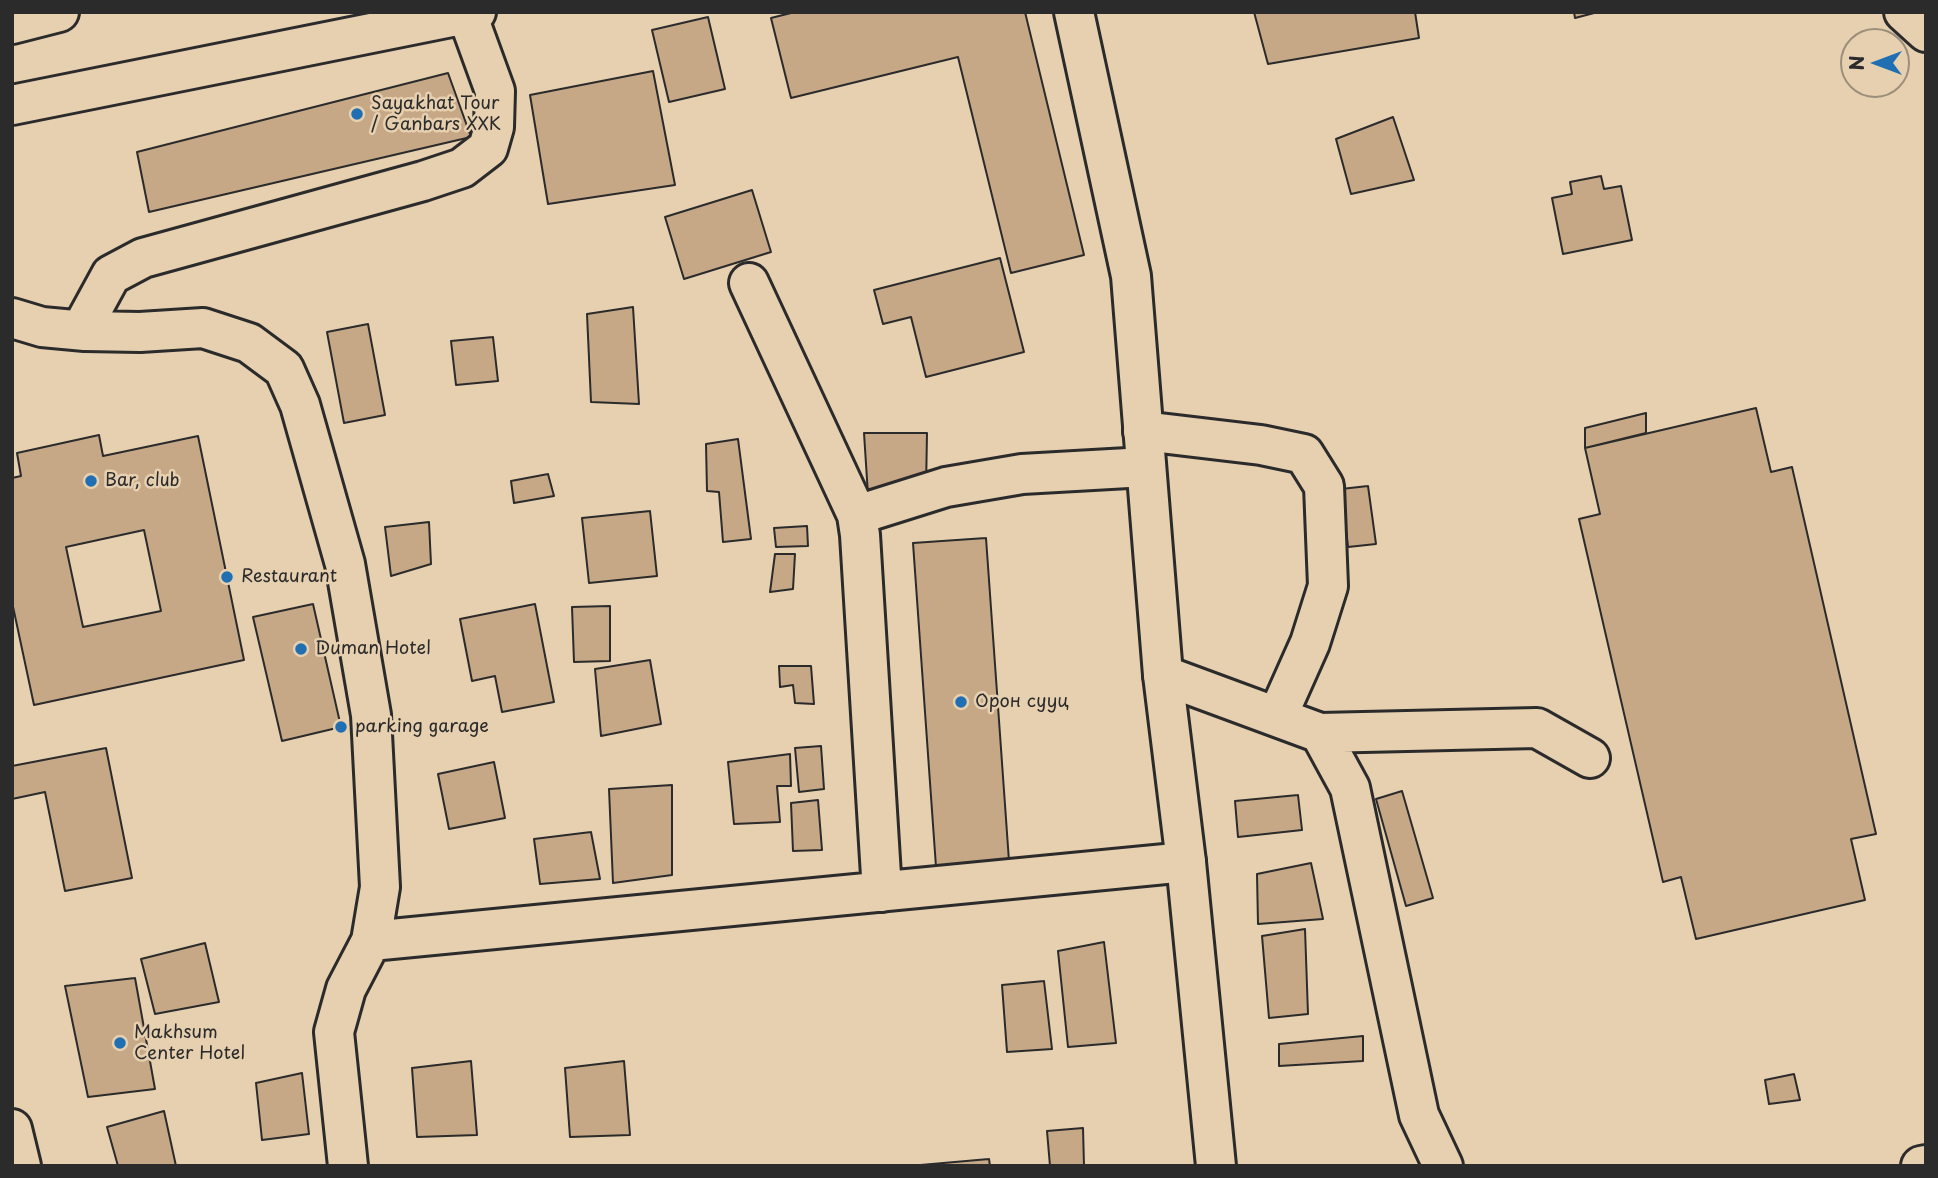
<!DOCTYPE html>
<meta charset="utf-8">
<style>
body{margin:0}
#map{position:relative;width:1938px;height:1178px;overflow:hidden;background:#e6d0b0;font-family:"Playpen Sans",sans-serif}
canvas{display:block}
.frame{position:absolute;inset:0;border:14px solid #2b2b2b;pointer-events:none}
.north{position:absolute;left:1840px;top:28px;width:70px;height:70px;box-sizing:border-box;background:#e6d0b0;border:2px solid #9b8e7b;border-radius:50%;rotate:270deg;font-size:19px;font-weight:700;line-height:28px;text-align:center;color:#2b2b2b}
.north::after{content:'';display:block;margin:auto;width:24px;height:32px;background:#1f6fb2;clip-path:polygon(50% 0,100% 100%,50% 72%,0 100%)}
</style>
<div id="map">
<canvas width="1938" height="1178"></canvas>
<div class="frame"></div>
<div class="north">N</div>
</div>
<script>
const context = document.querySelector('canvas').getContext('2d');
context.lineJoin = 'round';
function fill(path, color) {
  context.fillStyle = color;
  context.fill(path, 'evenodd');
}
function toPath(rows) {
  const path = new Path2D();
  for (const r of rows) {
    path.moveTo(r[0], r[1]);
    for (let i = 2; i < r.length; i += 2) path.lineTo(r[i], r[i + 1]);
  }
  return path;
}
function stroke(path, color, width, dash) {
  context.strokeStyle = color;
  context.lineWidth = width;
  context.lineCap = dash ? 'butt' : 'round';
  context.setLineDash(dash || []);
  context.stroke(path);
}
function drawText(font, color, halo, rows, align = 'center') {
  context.font = font + ' "Playpen Sans",sans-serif';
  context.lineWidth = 5;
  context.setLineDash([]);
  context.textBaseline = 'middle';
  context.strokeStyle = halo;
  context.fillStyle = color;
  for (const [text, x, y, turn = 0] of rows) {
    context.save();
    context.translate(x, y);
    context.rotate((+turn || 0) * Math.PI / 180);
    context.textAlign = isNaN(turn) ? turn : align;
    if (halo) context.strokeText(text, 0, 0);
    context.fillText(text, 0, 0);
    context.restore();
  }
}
const building = toPath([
 [795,12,1025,12,1084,255,1011,273,958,57,791,98,771,18,795,12],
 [1254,12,1415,12,1419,38,1268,64,1254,12],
 [1574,12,1598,12,1575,18,1574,12],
 [708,17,725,89,669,102,652,30,708,17],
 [653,71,675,185,548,204,530,95,653,71],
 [448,73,471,137,149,212,137,152,448,73],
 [1393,117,1414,180,1351,194,1336,139,1393,117],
 [1601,176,1604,189,1621,186,1632,240,1563,254,1552,198,1572,194,1570,182,1601,176],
 [752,190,771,252,684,279,665,217,752,190],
 [1000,258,1024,352,926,377,911,317,883,324,874,290,1000,258],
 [633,307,639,404,591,402,587,314,633,307],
 [368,324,385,415,344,423,327,332,368,324],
 [493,337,498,381,456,385,451,341,493,337],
 [1756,408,1771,472,1792,467,1876,834,1851,839,1865,900,1696,939,1681,877,1663,882,1579,519,1600,514,1585,448,1756,408],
 [1646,413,1646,433,1585,448,1585,428,1646,413],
 [864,433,927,433,926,489,868,495,864,433],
 [99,435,103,456,198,436,244,660,34,705,12,602,12,478,21,476,17,453,99,435],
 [144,530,161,611,83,627,66,547,144,530],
 [738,439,751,539,723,542,719,492,707,491,706,444,738,439],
 [548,474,554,496,514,503,511,481,548,474],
 [1368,486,1376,544,1348,547,1341,489,1368,486],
 [650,511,657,576,589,583,582,518,650,511],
 [429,522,431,564,391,576,385,527,429,522],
 [807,526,808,546,776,547,774,528,807,526],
 [986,538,1009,861,936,867,913,543,986,538],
 [775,554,795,554,793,589,770,592,775,554],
 [313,604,341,727,282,741,253,617,313,604],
 [535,604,554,702,502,712,495,676,472,681,460,619,535,604],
 [610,606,610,661,574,662,572,607,610,606],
 [650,660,661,724,601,736,595,669,650,660],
 [779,666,811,666,814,704,795,703,793,685,780,687,779,666],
 [821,746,824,789,799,792,795,748,821,746],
 [106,748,132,878,65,891,45,792,12,799,12,766,106,748],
 [790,754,791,786,777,786,780,822,734,824,728,762,790,754],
 [494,762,505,818,449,829,438,774,494,762],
 [672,785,672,875,613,883,609,789,672,785],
 [1402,791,1433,898,1406,906,1376,799,1402,791],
 [1298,795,1302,830,1238,837,1235,801,1298,795],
 [818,800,822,850,793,851,791,803,818,800],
 [591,832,600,879,540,884,534,839,591,832],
 [1311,863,1323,919,1258,924,1257,874,1311,863],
 [1305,929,1308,1014,1269,1018,1262,936,1305,929],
 [1104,942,1116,1043,1068,1047,1058,951,1104,942],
 [205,943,219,1002,155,1014,141,959,205,943],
 [135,978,155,1089,88,1097,65,986,135,978],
 [1044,981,1052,1049,1007,1052,1002,985,1044,981],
 [1363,1036,1363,1061,1279,1066,1279,1044,1363,1036],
 [471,1061,477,1135,417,1137,412,1068,471,1061],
 [624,1061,630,1135,570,1137,565,1068,624,1061],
 [302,1073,309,1134,262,1140,256,1083,302,1073],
 [1794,1074,1800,1100,1769,1104,1765,1080,1794,1074],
 [164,1111,176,1166,118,1166,107,1127,164,1111],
 [1083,1128,1084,1166,1050,1166,1047,1131,1083,1128],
 [989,1159,990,1166,909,1166,989,1159]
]);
const minor = toPath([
 [1904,12,1926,32],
 [12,105,476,12],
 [749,283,857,515,860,535,882,892],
 [12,318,42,327,85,331,140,332,203,328,249,343,284,369,300,405,345,564,371,715,380,887,371,941,346,989,334,1032,348,1166],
 [81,330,111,275,143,258,423,181,462,168,488,148,494,127,495,91,467,14],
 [1143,431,1261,445,1304,454,1324,486,1328,586,1310,643,1277,717],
 [857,515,946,487,1022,474,1146,467],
 [1163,675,1320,733,1350,788,1419,1115,1443,1166],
 [1320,733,1537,728,1590,758],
 [371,941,1186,862],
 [12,1129,21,1166],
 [1921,1166,1926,1165]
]);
const major = toPath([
 [1074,12,1131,276,1163,675,1186,862,1216,1166],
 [12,24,59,12]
]);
const markers = [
 [357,114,7,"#1f6fb2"],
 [91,481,7,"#1f6fb2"],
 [227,577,7,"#1f6fb2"],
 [301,649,7,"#1f6fb2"],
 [961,702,7,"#1f6fb2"],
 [341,727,7,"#1f6fb2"],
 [120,1043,7,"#1f6fb2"]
];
const poiNames = [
 ["Sayakhat Tour",371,104],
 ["/ Ganbars XXK",371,125],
 ["Bar, club",105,481],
 ["Restaurant",241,577],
 ["Duman Hotel",315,649],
 ["Орон сууц",975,702],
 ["parking garage",355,727],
 ["Makhsum",134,1033],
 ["Center Hotel",134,1054]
];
fill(building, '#c6a886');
stroke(building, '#2b2b2b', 2);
stroke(minor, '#2b2b2b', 44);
stroke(major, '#2b2b2b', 44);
stroke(minor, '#e6d0b0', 38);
stroke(major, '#e6d0b0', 38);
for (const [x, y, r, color] of markers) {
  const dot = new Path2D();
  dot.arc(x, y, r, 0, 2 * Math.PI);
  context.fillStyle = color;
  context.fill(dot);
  stroke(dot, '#e6d0b0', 2.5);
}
drawText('18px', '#2b2b2b', '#e6d0b0', poiNames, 'left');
</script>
